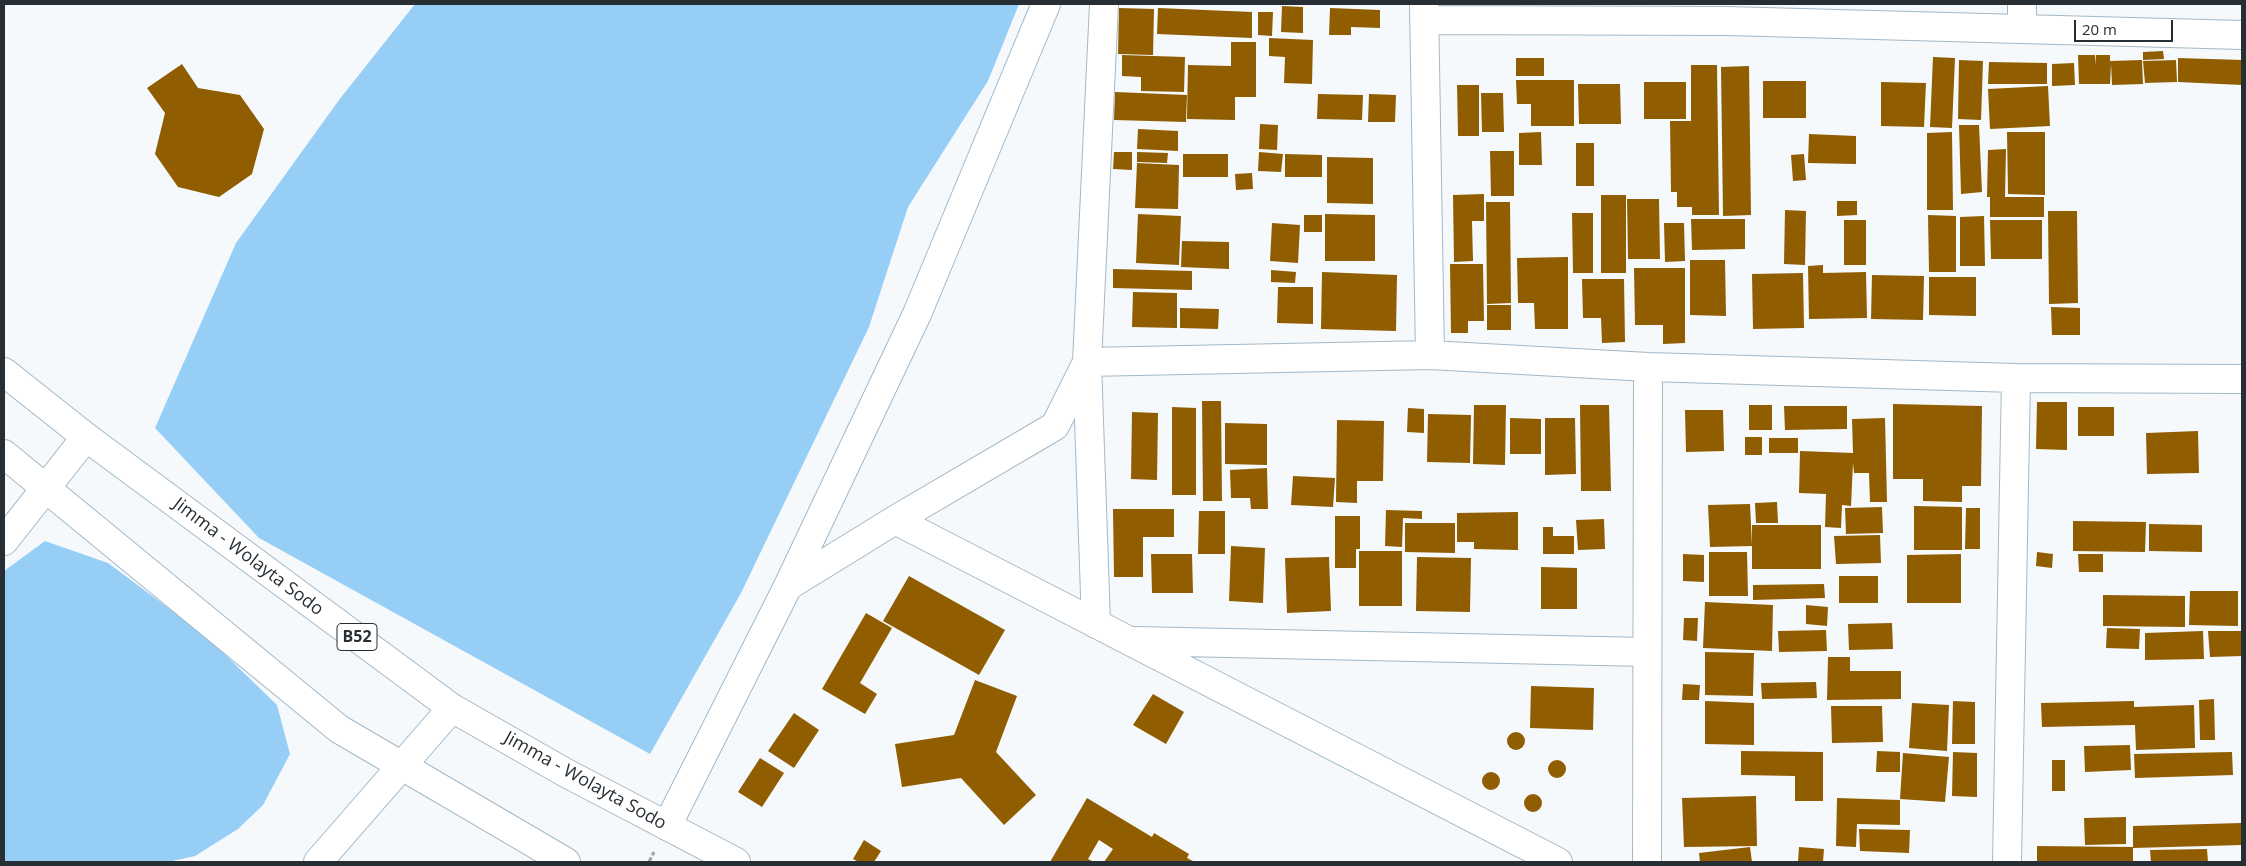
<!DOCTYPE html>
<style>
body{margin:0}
#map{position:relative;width:2246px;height:866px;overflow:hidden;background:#f5f9fc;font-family:"Open Sans",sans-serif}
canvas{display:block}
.frame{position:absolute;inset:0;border:5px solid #272f35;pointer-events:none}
.scale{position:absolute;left:2074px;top:20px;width:99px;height:22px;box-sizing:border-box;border:2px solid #272f35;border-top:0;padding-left:6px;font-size:15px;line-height:18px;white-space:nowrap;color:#272f35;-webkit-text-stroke:4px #fff;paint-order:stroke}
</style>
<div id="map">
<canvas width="2246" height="866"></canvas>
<div class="frame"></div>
<div class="scale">20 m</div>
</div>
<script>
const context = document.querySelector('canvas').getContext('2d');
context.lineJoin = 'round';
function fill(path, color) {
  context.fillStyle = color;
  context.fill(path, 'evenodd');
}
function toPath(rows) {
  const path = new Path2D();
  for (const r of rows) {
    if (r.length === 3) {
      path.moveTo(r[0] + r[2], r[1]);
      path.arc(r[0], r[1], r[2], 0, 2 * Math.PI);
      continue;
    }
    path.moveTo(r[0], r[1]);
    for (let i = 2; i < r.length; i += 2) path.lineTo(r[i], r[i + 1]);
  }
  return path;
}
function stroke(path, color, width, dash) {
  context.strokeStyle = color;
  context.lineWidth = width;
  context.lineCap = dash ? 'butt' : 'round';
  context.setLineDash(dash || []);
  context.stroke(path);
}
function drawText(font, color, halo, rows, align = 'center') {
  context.font = font + ' "Open Sans",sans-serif';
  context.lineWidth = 5;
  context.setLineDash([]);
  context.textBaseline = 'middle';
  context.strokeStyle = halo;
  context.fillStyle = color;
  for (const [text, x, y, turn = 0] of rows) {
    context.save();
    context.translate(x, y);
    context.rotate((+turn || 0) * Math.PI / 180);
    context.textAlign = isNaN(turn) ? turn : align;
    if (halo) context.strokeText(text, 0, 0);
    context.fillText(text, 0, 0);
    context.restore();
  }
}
const green = toPath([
 [415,4,1019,4,988,81,908,207,869,327,741,593,650,754,259,538,155,428,236,243,339,100],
 [45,541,108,563,207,637,277,705,290,754,263,805,238,829,195,856,168,862,4,862,4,571]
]);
const building = toPath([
 [1282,6,1303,7,1303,33,1281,32],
 [1119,8,1154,9,1153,55,1118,54],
 [1158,8,1252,12,1252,38,1157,34],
 [1330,8,1380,10,1380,28,1351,27,1351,35,1329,35],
 [1258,12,1273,12,1272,36,1258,35],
 [1269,38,1313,40,1312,84,1284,83,1285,57,1269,56],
 [1231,42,1256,42,1256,97,1235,97,1235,120,1187,119,1188,65,1231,66],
 [2163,51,2164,59,2143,60,2143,52],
 [1122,55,1185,57,1184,92,1141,91,1141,77,1122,76],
 [2078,55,2095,55,2095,65,2096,55,2110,55,2110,61,2142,60,2143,84,2112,85,2111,64,2110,84,2079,84],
 [1933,57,1955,58,1952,128,1930,127],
 [1516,58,1544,58,1544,76,1516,76],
 [2178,58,2242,60,2242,85,2178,82],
 [1959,60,1983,61,1981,120,1958,119],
 [2176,60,2177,82,2145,83,2143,61],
 [1989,62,2047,63,2047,84,1988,84],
 [2074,63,2075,85,2052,86,2052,64],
 [182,64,198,88,240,95,264,129,252,174,219,197,178,187,155,154,165,113,147,88],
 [1691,65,1717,65,1719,215,1692,215,1692,207,1677,207,1677,192,1671,192,1670,121,1691,121],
 [1749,66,1751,215,1723,216,1721,67],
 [1516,80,1574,80,1574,126,1531,126,1531,104,1517,104],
 [1763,81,1806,81,1806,118,1763,118],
 [1644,82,1686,82,1686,119,1644,119],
 [1881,82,1926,83,1924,127,1881,126],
 [1578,84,1620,84,1621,124,1579,124],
 [1457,85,1479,85,1479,136,1458,136],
 [2048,86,2050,126,1990,129,1988,89],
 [1115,92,1187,95,1186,122,1114,120],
 [1481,93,1503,93,1504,132,1482,132],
 [1318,94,1363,95,1362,120,1317,119],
 [1369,94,1396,95,1395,122,1368,122],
 [1260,124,1278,125,1277,150,1259,149],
 [1959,125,1979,125,1982,192,1961,194],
 [1138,129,1178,131,1178,151,1137,149],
 [1541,132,1542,165,1519,165,1519,133],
 [1952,132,1953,210,1927,210,1927,133],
 [2007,132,2045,132,2045,195,2008,194],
 [1809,134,1856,136,1856,164,1808,163],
 [1576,143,1594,143,1594,186,1576,186],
 [2006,149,2005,197,2044,197,2044,217,1990,217,1990,197,1987,197,1988,150],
 [1490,151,1514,151,1514,196,1491,196],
 [1114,152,1132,152,1132,170,1113,169],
 [1137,152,1168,153,1167,163,1137,162],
 [1259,152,1283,154,1281,172,1258,171],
 [1183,154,1228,154,1228,177,1183,177],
 [1285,154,1322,155,1322,177,1285,177],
 [1804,154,1806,180,1793,181,1791,155],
 [1327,157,1373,158,1373,204,1327,203],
 [1137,163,1179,165,1178,209,1135,208],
 [1252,173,1253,189,1236,190,1235,174],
 [1484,194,1484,221,1472,221,1473,261,1454,262,1453,195],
 [1601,195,1626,195,1626,273,1601,273],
 [1627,199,1659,199,1660,259,1628,259],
 [1837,201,1857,201,1857,215,1837,216],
 [1486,202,1510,202,1511,303,1487,304],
 [1785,210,1806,211,1805,265,1784,264],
 [2048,211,2077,211,2078,303,2049,304],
 [1572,213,1593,213,1593,273,1573,273],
 [1138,214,1181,216,1179,265,1136,263],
 [1325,214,1375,215,1375,261,1325,261],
 [1304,215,1322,215,1322,232,1304,232],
 [1928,215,1956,216,1956,272,1929,272],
 [1984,216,1985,266,1960,266,1960,217],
 [1691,219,1745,219,1745,249,1692,250],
 [1844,220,1866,220,1866,265,1844,265],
 [1990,220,2042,220,2042,259,1991,259],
 [1272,223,1300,225,1298,263,1270,261],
 [1664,223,1684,223,1685,261,1665,262],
 [1182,241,1229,242,1229,269,1181,267],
 [1568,257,1568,329,1535,329,1534,303,1518,303,1517,258],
 [1690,260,1725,260,1726,316,1690,315],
 [1450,264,1483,264,1484,321,1468,321,1468,333,1451,333],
 [1823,265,1823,273,1866,272,1867,318,1809,319,1808,266],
 [1634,268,1685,268,1685,343,1663,344,1663,325,1635,325],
 [1113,269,1192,271,1192,290,1113,288],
 [1271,270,1296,272,1295,283,1271,282],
 [1322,272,1397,275,1396,331,1321,329],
 [1803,273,1804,328,1753,329,1752,274],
 [1872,275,1924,276,1923,320,1871,319],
 [1929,277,1976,277,1976,316,1929,315],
 [1582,279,1624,279,1625,342,1602,343,1601,318,1583,318],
 [1278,287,1313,287,1313,324,1277,323],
 [1133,292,1177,293,1177,328,1132,327],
 [1487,305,1511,305,1511,330,1487,330],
 [2051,307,2080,308,2080,335,2052,335],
 [1180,308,1219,309,1218,329,1180,328],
 [1202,401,1221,401,1222,501,1203,501],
 [2037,402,2067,402,2067,450,2036,449],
 [1893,404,1982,406,1981,486,1962,486,1962,502,1923,501,1923,479,1893,479],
 [1474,405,1506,405,1505,465,1473,464],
 [1580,405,1609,405,1611,491,1581,491],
 [1749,405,1772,405,1772,430,1749,430],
 [1784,406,1847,406,1847,429,1785,430],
 [1172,407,1196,408,1196,495,1172,495],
 [2078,407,2114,407,2114,436,2078,436],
 [1408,408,1424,409,1424,433,1407,432],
 [1685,410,1723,410,1724,451,1686,452],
 [1132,412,1158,413,1157,480,1131,479],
 [1428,414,1471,415,1470,463,1427,462],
 [1510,418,1541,419,1541,454,1510,454],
 [1545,418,1575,418,1576,474,1545,475],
 [1885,418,1887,502,1870,502,1869,473,1854,473,1853,463,1851,506,1842,505,1841,528,1825,527,1826,494,1799,493,1800,451,1853,453,1852,419],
 [1337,420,1384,421,1383,481,1357,481,1357,503,1336,502],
 [1225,423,1267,424,1267,465,1225,464],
 [2198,431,2199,473,2147,474,2146,433],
 [1745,437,1762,437,1762,455,1745,455],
 [1769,438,1798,438,1798,453,1769,453],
 [1267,468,1268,509,1251,509,1250,498,1231,498,1230,470],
 [1293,476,1335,478,1333,507,1291,505],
 [1777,502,1778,523,1756,523,1755,503],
 [1750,504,1752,546,1710,547,1708,505],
 [1914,506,1962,507,1962,550,1914,550],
 [1882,507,1883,533,1846,534,1845,508],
 [1966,508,1980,508,1980,549,1965,549],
 [1113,509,1174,509,1174,537,1143,537,1143,577,1114,577],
 [1386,510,1422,511,1422,519,1403,518,1402,547,1385,546],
 [1199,511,1225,511,1225,554,1198,554],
 [1518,512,1518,550,1474,549,1474,542,1457,542,1457,513],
 [1335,516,1360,516,1360,549,1356,549,1356,568,1335,568],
 [1604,519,1605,549,1578,550,1576,520],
 [2073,521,2146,522,2145,552,2073,551],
 [1405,523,1455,523,1455,553,1405,552],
 [2149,524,2202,525,2202,552,2149,551],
 [1752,525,1821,525,1821,569,1752,569],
 [1543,527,1553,527,1553,536,1574,536,1574,554,1543,554],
 [1880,535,1881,563,1836,564,1834,536],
 [1231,546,1265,548,1263,603,1229,601],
 [1359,551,1402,551,1402,606,1359,606],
 [1709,552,1747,552,1748,596,1709,596],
 [2037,552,2053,554,2052,568,2036,566],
 [1151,554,1192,554,1193,593,1152,593],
 [1683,554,1704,555,1704,582,1683,581],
 [1961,554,1961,603,1907,603,1907,555],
 [2078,554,2103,554,2103,572,2079,572],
 [1329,557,1331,611,1287,613,1285,558],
 [1417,557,1471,558,1470,612,1416,611],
 [1541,567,1577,568,1577,609,1541,609],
 [909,576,1005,630,979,675,883,621],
 [1839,576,1878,576,1878,603,1839,603],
 [1824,584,1825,598,1753,600,1753,585],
 [2190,591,2238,591,2238,626,2189,625],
 [2103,595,2185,596,2185,627,2103,626],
 [1705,602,1773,605,1772,651,1703,648],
 [1806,605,1828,607,1827,626,1806,624],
 [866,613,892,628,860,683,877,694,865,714,822,689],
 [1684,618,1698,618,1697,641,1683,640],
 [1892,623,1893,649,1849,650,1848,624],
 [2107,628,2140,629,2139,649,2106,648],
 [1826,630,1827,651,1779,652,1778,631],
 [2203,631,2204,659,2145,660,2145,633],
 [2208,631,2242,631,2242,656,2210,657],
 [1705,652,1754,653,1753,696,1705,695],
 [1828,657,1850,657,1850,671,1901,671,1901,699,1827,700],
 [975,680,1017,696,996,752,1036,795,1004,825,961,778,902,787,895,744,954,735],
 [1816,682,1817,698,1762,699,1761,683],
 [1683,684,1700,685,1699,700,1682,700],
 [1531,686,1594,688,1593,730,1530,728],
 [1153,694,1184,712,1166,744,1133,725],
 [2214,699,2215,740,2200,740,2199,700],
 [1705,701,1754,703,1754,745,1705,744],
 [1953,701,1975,702,1975,744,1952,744],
 [2134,701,2134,707,2194,705,2195,748,2136,750,2135,725,2042,727,2041,703],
 [1912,703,1949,705,1947,751,1909,748],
 [1831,706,1882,706,1883,742,1832,743],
 [794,713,819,730,794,768,768,751],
 [1516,741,9],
 [2130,745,2131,770,2085,772,2084,746],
 [1741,751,1823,752,1823,801,1795,801,1795,776,1741,775],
 [1877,751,1900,752,1900,772,1876,772],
 [1953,752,1977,753,1977,797,1952,796],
 [2232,752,2233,775,2135,778,2134,754],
 [1903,753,1949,757,1945,802,1900,799],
 [760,758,784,773,762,807,738,792],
 [2052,760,2065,760,2065,791,2052,791],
 [1557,769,9],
 [1491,781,9],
 [1533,803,9],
 [1756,796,1757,846,1684,847,1682,798],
 [1087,798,1152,837,1154,833,1189,854,1187,858,1195,862,1104,862,1113,849,1099,840,1088,859,1094,862,1050,862],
 [1837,798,1900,800,1900,825,1857,824,1856,847,1836,846],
 [2126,817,2126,844,2085,845,2084,818],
 [2242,823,2242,845,2133,848,2133,826],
 [1859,829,1910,830,1909,853,1860,851],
 [864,840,881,851,874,862,859,862,853,859],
 [2037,846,2133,847,2133,862,2037,862],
 [1750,847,1752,862,1700,862,1699,853],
 [1799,847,1824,849,1823,862,1798,862],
 [2207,849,2208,862,2151,862,2150,850]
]);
const path = toPath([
 [649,862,654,852]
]);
const minor = toPath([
 [1424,4,1430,355],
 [2022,4,2022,29],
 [1424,20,1727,21,2242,35],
 [895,520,1558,862],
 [788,586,895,520,1055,426,1087,362,1104,4],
 [1096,624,1087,362,1430,355,1648,367,2016,378,2242,379],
 [1135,641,1646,652],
 [667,826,788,586,917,314,1046,4],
 [318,862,452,708],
 [1647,862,1648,367],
 [2007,862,2016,378]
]);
const tertiary = toPath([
 [4,541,86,437]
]);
const trunk = toPath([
 [4,372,86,437,452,708,566,773,736,862],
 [4,454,339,729,566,862]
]);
const shields = [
 [357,637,40]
];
const shieldNames = [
 ["B52",357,637]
];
const streetNames = [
 ["Jimma - Wolayta Sodo",248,557,37],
 ["Jimma - Wolayta Sodo",585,781,29]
];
fill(green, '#97cef6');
fill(building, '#905d00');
stroke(minor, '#a3b8c7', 30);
stroke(tertiary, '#a3b8c7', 30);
stroke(trunk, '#a3b8c7', 30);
stroke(path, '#9da3a7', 3, [5, 2.5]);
stroke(minor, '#fff', 28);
stroke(tertiary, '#fff', 28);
stroke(trunk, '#fff', 28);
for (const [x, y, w] of shields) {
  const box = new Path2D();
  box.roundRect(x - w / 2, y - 13.5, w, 27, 4);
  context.fillStyle = '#fff';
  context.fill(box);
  stroke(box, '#272f35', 1);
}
drawText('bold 16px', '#272f35', null, shieldNames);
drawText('18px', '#272f35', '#fff', streetNames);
</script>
